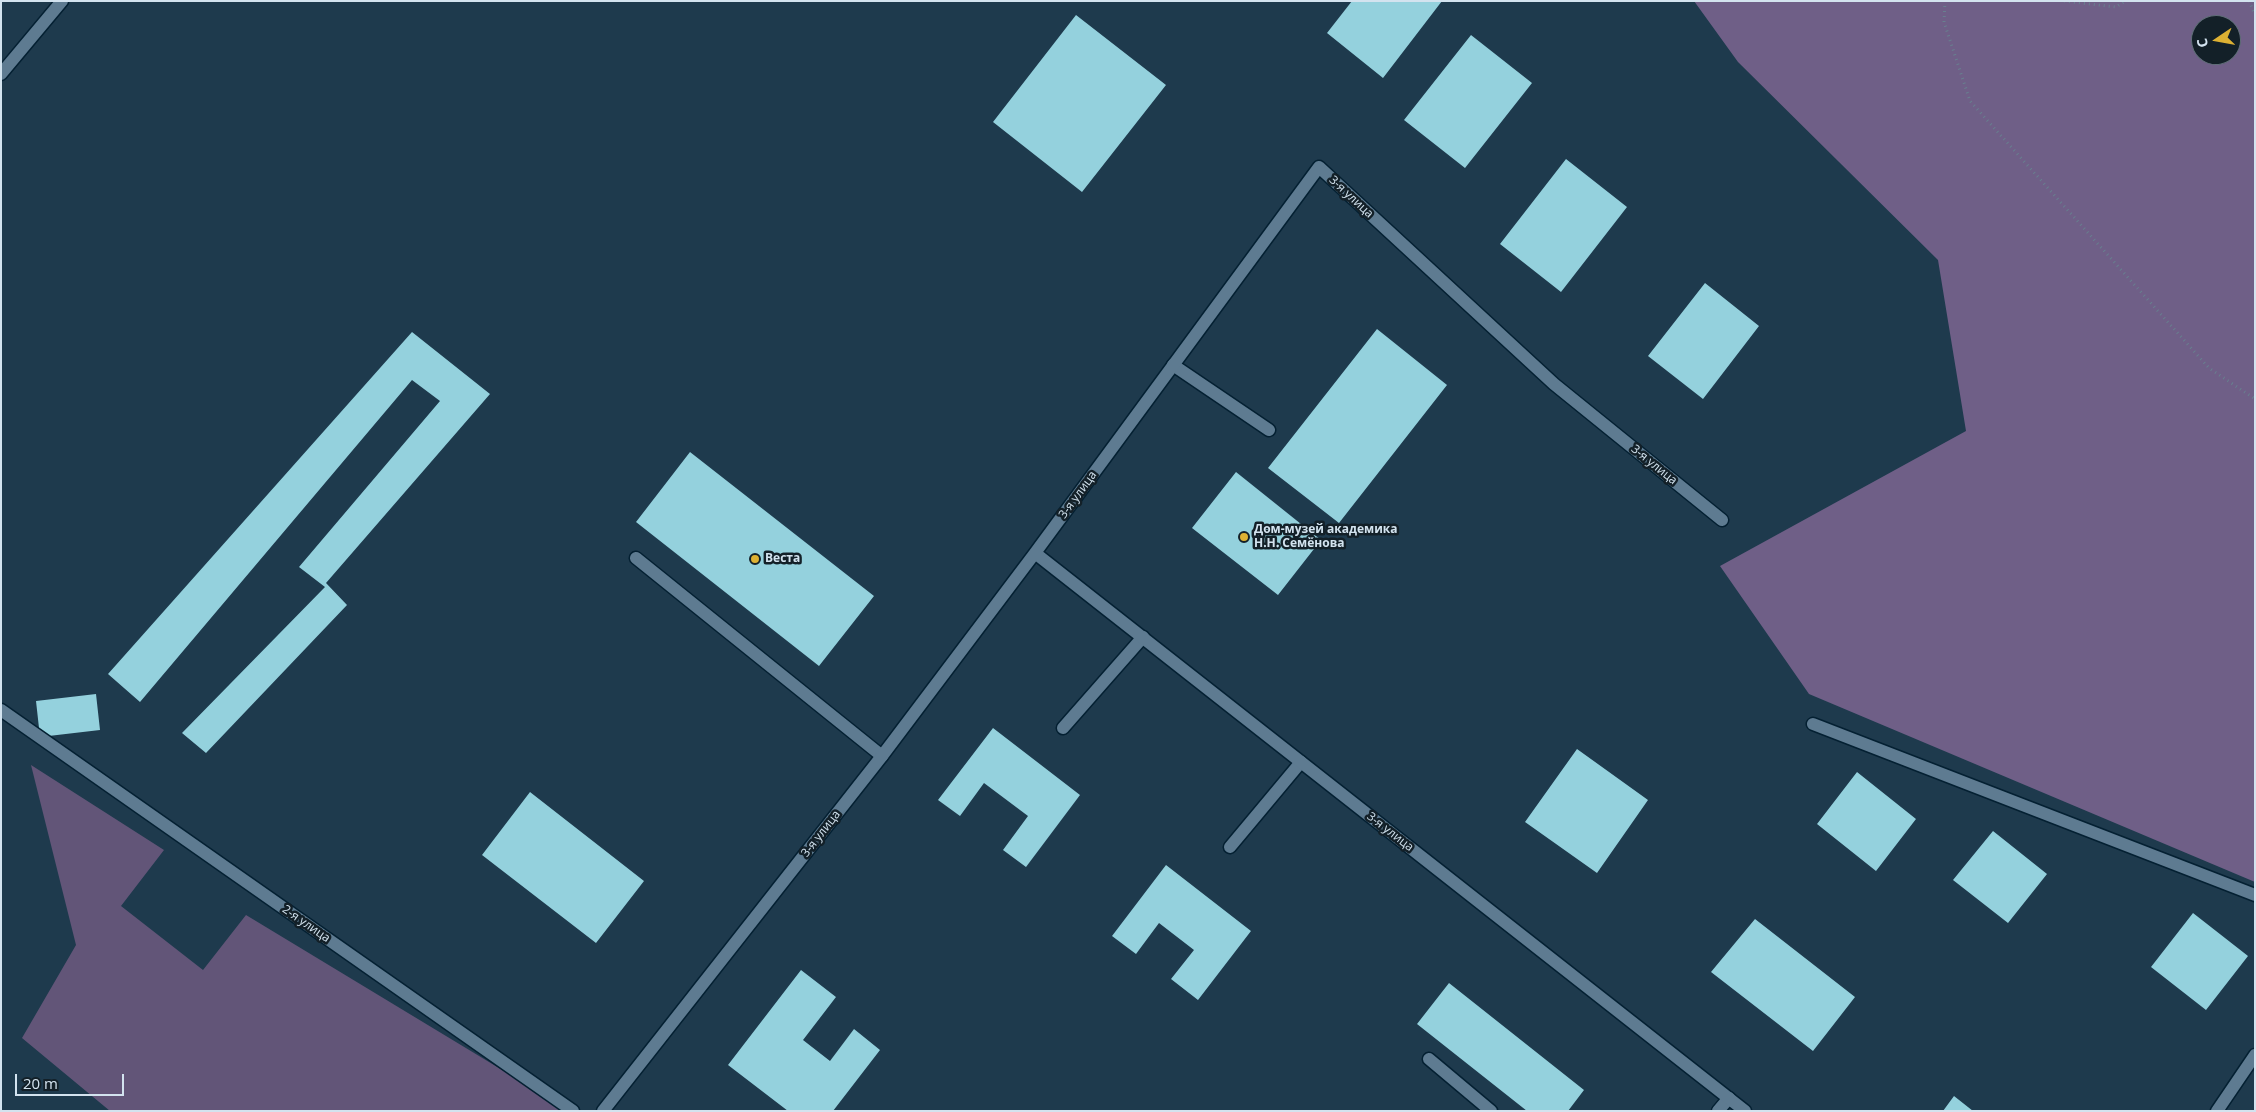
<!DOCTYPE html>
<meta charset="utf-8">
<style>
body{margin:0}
#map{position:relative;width:2256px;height:1112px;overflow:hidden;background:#1e3a4d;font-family:"Open Sans",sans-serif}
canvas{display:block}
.frame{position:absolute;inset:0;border:2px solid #d3e3ef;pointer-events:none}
.north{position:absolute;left:2191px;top:15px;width:50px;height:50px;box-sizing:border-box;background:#132028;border:1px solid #606e78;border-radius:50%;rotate:258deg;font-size:14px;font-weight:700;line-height:20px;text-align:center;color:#d3e3ef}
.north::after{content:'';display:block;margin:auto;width:18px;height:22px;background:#ddb133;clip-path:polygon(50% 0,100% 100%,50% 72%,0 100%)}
.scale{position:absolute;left:15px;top:1074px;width:109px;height:22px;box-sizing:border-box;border:2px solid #d3e3ef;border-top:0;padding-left:6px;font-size:15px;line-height:18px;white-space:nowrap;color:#d3e3ef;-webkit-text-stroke:4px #132028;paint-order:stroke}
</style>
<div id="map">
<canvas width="2256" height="1112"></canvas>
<div class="frame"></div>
<div class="north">С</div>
<div class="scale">20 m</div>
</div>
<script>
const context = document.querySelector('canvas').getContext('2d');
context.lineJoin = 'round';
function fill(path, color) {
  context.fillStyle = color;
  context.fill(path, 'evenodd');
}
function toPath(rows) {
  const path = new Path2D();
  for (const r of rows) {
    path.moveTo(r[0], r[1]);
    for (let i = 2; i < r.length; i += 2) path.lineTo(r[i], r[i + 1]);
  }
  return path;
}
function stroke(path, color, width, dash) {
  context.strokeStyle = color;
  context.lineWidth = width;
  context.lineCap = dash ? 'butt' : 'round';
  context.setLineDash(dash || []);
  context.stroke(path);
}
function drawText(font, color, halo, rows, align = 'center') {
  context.font = font + ' "Open Sans",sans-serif';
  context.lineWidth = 5;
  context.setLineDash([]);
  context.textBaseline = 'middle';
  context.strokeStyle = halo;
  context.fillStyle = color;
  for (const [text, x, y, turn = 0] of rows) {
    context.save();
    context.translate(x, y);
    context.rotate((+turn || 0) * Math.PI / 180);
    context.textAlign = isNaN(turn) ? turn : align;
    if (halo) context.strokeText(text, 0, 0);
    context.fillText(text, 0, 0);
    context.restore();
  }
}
const green = toPath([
 [31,765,164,850,121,906,203,970,246,915,570,1111,110,1111,22,1038,76,945]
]);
const forest = toPath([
 [1694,1,2255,1,2255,882,1809,694,1720,566,1966,431,1938,260,1738,62],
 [2201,25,2231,25,2231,55,2201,55]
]);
const building = toPath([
 [1352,1,1442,1,1383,78,1327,33],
 [1076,15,1166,85,1082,192,993,122],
 [1471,35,1532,83,1465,168,1404,120],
 [1566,159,1627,207,1561,292,1500,244],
 [1705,283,1759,326,1703,399,1648,356],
 [1377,329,1447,385,1339,523,1268,468],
 [412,332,490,394,326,583,347,605,206,753,182,733,325,587,299,567,440,401,412,380,140,702,108,674],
 [690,452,874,596,819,666,636,522],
 [1236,472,1321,540,1278,595,1192,528],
 [96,694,100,730,40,737,36,701],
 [993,728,1080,795,1026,867,1003,850,1028,816,984,783,960,816,938,800],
 [1577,749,1648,800,1597,873,1525,822],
 [1857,772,1916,819,1876,871,1817,824],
 [530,792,644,881,596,943,482,855],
 [1993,831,2047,874,2008,923,1953,880],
 [1166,865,1251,931,1198,1000,1171,979,1194,950,1159,923,1136,954,1112,936],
 [2193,913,2248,956,2206,1010,2151,967],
 [1755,919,1855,997,1813,1051,1711,972],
 [801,970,836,997,803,1040,830,1061,854,1029,880,1050,833,1111,788,1111,728,1065],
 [1449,983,1584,1090,1568,1111,1527,1111,1417,1024],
 [1954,1096,1973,1111,1943,1111]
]);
const path = toPath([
 [1945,1,1944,22,1970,101,2209,368,2255,399],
 [2064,1,2116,7,2125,1],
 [2249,1,2255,15]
]);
const lane = toPath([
 [1173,365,1269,430],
 [636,558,882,756],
 [1813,724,2255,895],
 [1063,728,1143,637],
 [1230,847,1301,762],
 [1429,1059,1491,1111],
 [1718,1111,1729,1098],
 [2217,1111,2255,1055]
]);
const street = toPath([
 [1,74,62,1],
 [1035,553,1745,1111],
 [1,710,573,1111],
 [603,1111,882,756,1035,553,1319,167,1554,384,1722,520]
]);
const markers = [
 [1244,537,5,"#ddb133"],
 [755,559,5,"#ddb133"]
];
const streetNames = [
 ["3-я улица",1351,197,43],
 ["3-я улица",1654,465,39],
 ["3-я улица",1078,495,-54],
 ["3-я улица",1390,832,38],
 ["3-я улица",821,834,-52],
 ["2-я улица",306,924,35]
];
const poiNames = [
 ["Дом-музей академика",1254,530],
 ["Н.Н. Семёнова",1254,544],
 ["Веста",765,559]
];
fill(green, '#625578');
fill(forest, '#6f5f87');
fill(building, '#94d1dd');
stroke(lane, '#042032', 15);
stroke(street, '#042032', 15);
stroke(path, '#687f8f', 3, [1, 4]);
stroke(lane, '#5e7b91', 12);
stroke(street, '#5e7b91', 12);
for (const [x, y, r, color] of markers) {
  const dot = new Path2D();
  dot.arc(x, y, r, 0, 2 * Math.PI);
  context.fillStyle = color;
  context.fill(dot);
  stroke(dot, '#132028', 2);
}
drawText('12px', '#d3e3ef', '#132028', streetNames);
drawText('bold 12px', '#d3e3ef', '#132028', poiNames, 'left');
</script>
